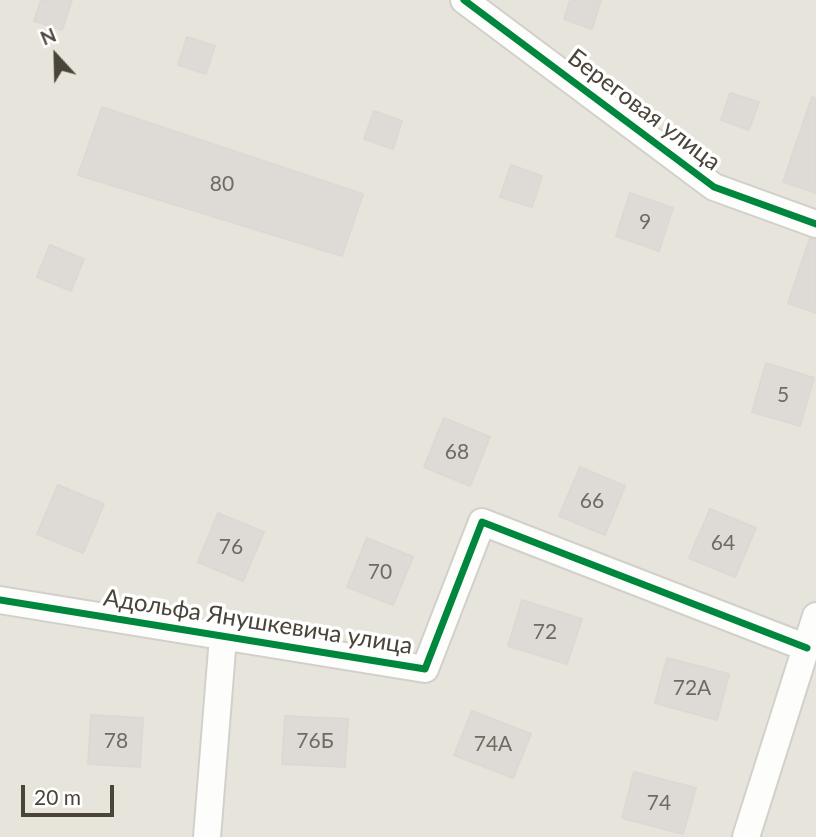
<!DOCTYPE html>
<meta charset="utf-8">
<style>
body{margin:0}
#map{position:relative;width:816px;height:837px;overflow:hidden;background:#f4f2ee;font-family:Lato,sans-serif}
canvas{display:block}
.north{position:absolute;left:21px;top:21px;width:70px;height:70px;-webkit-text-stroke:5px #fff;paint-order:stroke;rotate:338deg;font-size:19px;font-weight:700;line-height:28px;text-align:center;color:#4b4439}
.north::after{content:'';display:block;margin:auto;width:24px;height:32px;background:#4b4439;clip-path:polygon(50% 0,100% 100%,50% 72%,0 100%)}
.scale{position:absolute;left:21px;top:785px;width:93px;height:32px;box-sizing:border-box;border:4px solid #4b4439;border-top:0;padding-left:9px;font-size:21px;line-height:24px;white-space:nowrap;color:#4b4439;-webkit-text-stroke:5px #fff;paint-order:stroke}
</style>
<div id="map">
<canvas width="816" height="837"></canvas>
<div class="north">N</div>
<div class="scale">20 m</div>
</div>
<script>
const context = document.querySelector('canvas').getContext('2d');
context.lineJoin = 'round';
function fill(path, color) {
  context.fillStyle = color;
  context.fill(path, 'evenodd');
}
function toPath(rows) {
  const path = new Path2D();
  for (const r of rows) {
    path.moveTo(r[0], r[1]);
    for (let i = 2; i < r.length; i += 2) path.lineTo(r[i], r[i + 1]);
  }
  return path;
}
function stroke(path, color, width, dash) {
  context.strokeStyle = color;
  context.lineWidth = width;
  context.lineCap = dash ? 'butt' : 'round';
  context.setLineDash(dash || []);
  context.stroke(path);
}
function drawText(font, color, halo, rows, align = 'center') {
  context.font = font + ' Lato,sans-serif';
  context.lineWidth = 7;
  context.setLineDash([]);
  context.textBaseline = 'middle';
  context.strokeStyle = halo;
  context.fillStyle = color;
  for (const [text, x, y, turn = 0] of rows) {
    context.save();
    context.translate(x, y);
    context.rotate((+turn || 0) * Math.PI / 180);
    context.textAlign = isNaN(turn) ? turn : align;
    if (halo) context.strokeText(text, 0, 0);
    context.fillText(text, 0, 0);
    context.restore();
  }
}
const residential = toPath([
 [0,0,816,0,816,837,0,837]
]);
const building = toPath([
 [41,0,72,0,62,30,34,21,41,0],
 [570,0,601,0,592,29,564,19,570,0],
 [187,37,215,46,206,74,178,65,187,37],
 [730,93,759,102,749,130,721,120,730,93],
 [812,97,816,98,816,193,783,182,812,97],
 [102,107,363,194,342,256,78,175,102,107],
 [374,111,402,121,393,149,364,139,374,111],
 [511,165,542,176,532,207,500,197,511,165],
 [630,193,673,208,659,251,616,236,630,193],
 [810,238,816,239,816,313,788,303,810,238],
 [50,245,84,259,71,291,37,277,50,245],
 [766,363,814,378,800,426,752,412,766,363],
 [444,418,490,437,470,486,424,467,444,418],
 [580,467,625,486,605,535,559,516,580,467],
 [58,485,104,504,83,553,37,534,58,485],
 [710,509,756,528,735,577,689,558,710,509],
 [218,513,264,532,243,581,198,562,218,513],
 [367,538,413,557,393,605,347,587,367,538],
 [522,600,582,619,567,664,508,646,522,600],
 [667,658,729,674,717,720,655,703,667,658],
 [472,711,531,734,513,778,454,755,472,711],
 [91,715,143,718,140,767,88,764,91,715],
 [285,716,348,719,345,767,282,764,285,716],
 [634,772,696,788,683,834,622,818,634,772]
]);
const minor = toPath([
 [464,0,714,187,816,224],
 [0,600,425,669,482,522,807,648],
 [207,837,223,637],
 [746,837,816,616]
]);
const cycleway = toPath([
 [464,0,714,187,816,224],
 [0,600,425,669,482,522,807,648]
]);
const numberNames = [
 ["80",222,184],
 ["9",645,222],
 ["5",783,395],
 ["68",457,452],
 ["66",592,501],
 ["64",723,543],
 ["76",231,547],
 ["70",380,572],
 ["72",545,632],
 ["72А",692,688],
 ["78",116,741],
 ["76Б",315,741],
 ["74А",493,744],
 ["74",659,803]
];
const streetNames = [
 ["Береговая улица",644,110,37],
 ["Адольфа Янушкевича улица",258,622,9]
];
fill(residential, '#e7e4dc');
fill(building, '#dedbd6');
stroke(building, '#dcd9d4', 2);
stroke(minor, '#d2d0cb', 30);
stroke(minor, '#fdfdfc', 26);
stroke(cycleway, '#00873e', 7);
drawText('21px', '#706a61', null, numberNames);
drawText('24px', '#4b4439', '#fff', streetNames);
</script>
